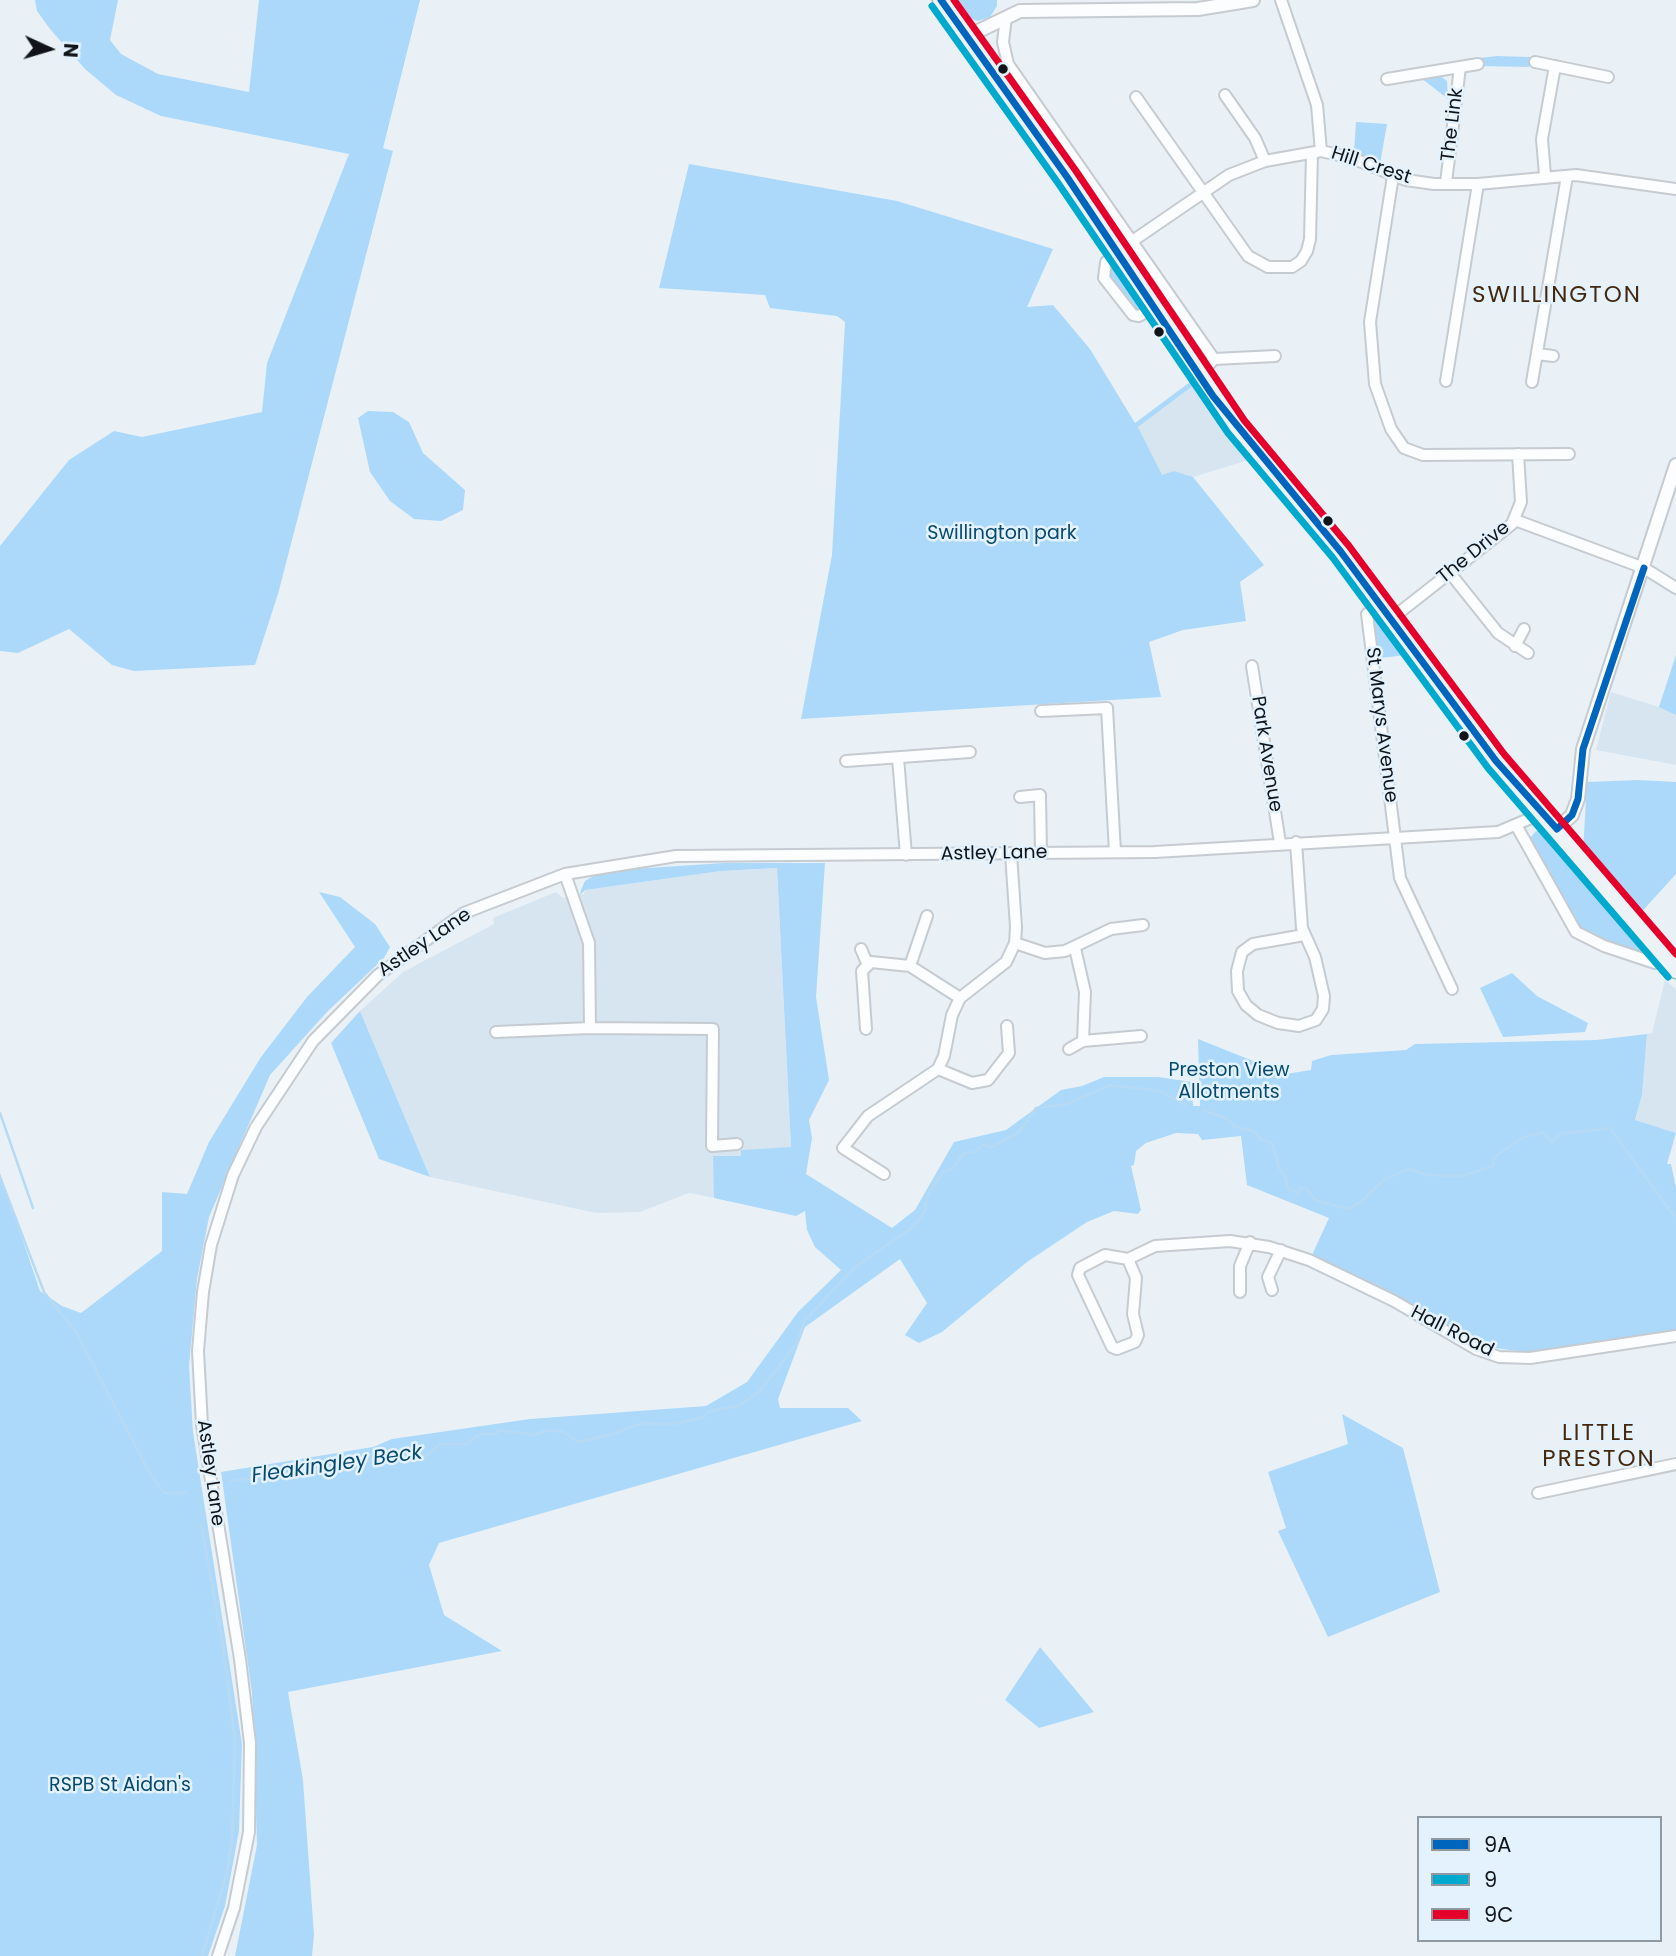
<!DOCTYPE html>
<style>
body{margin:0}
#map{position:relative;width:1676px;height:1956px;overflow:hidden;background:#e9f1f7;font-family:Poppins,sans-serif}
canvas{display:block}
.legend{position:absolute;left:1417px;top:1816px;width:245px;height:126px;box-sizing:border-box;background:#e3f2fd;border:2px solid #8f99a1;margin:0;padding:9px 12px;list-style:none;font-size:21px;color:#101418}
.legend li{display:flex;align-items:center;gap:14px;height:35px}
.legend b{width:35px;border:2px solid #8f99a1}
.north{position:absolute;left:14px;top:14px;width:70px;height:70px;-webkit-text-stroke:5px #e3f2fd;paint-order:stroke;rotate:94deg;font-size:19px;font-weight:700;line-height:28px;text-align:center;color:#101418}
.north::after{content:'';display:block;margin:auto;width:24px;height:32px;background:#101418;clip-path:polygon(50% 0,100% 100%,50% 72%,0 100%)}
</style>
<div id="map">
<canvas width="1676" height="1956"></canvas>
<ul class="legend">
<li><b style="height:9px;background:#0065bd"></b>9A</li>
<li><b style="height:9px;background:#00a9ce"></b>9</li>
<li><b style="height:9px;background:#e4002b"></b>9C</li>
</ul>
<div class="north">N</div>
</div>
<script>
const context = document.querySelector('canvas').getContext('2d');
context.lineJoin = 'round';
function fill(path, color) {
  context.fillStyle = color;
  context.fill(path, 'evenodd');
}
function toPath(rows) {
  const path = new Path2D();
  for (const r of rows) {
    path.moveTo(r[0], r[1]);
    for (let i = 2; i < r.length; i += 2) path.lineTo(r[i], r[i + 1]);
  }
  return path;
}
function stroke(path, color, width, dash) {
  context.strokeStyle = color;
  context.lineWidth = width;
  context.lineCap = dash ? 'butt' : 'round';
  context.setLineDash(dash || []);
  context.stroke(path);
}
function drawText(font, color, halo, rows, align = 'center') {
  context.font = font + ' Poppins,sans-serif';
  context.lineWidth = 5;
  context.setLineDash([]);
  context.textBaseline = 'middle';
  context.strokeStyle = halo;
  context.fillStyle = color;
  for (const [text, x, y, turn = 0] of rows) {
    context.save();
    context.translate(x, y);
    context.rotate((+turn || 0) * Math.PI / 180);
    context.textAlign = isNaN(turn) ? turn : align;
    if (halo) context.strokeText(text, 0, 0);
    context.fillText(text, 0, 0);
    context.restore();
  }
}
const built = toPath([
 [1194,385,1252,459,1193,477,1174,471,1162,476,1138,427],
 [1676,655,1676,765,1596,750,1611,692,1659,707],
 [777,868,791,1148,741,1150,741,1156,714,1156,714,1198,689,1193,640,1212,596,1213,430,1177,360,1011,403,972,494,924,493,918,556,892,563,898,584,894,585,890,721,871],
 [1665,980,1676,989,1676,1133,1635,1121,1642,1095,1647,1034,1652,1033]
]);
const green = toPath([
 [35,0,118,0,110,40,121,54,158,74,249,92,259,0,420,0,383,148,393,151,278,594,255,665,134,671,112,665,69,629,18,653,0,651,0,546,69,460,114,431,142,437,262,412,267,363,349,154,161,116,116,95,85,69,50,29,37,11],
 [954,0,997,0,997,6,990,17,978,21,966,17],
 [1497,56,1530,57,1529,67,1479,66,1479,58],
 [1439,75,1447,81,1448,99,1421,78],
 [1356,122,1387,124,1380,164,1354,152],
 [689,164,897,201,1053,249,1027,307,1053,305,1090,349,1135,423,1190,382,1173,357,1194,385,1138,427,1162,475,1174,471,1193,477,1264,565,1240,582,1246,621,1183,630,1149,642,1161,697,801,719,832,555,845,322,837,316,770,308,765,295,659,288],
 [1115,263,1142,305,1143,309,1136,312,1108,277,1106,267],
 [368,411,393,412,409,422,423,453,465,490,463,510,441,521,414,519,390,501,370,472,358,418],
 [1373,611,1405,655,1381,658,1380,648,1376,649],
 [1676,655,1676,715,1659,707],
 [1638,780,1676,782,1676,874,1637,917,1583,852,1587,782],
 [1536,831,1549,831,1574,868,1652,958,1589,936,1569,919,1530,838],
 [825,863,816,997,829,1080,809,1120,812,1138,806,1174,892,1228,915,1210,954,1142,1006,1130,1061,1090,1082,1086,1104,1077,1158,1077,1192,1082,1193,1106,1200,1106,1198,1039,1286,1074,1311,1070,1312,1061,1331,1055,1406,1050,1415,1044,1596,1040,1647,1034,1642,1095,1635,1120,1676,1133,1667,1164,1671,1164,1676,1188,1676,1330,1525,1352,1495,1348,1312,1255,1329,1218,1247,1185,1241,1136,1202,1140,1198,1134,1176,1133,1146,1143,1136,1151,1134,1165,1131,1166,1141,1210,1138,1214,1114,1211,1087,1222,1027,1262,942,1332,919,1343,905,1335,927,1303,900,1259,805,1327,778,1399,780,1408,848,1408,862,1421,439,1543,429,1565,444,1615,502,1651,288,1692,303,1780,314,1935,312,1956,235,1956,257,1845,252,1693,221,1472,373,1447,392,1439,530,1419,706,1406,747,1382,798,1312,841,1270,815,1247,807,1230,805,1211,796,1216,714,1198,713,1156,741,1156,741,1150,791,1147,777,868,721,871,585,890,580,895,581,890,585,881,594,876,632,869,724,863],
 [319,892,340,897,375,924,390,947,384,958,327,1012,270,1075,209,1217,197,1279,189,1366,193,1432,242,1744,239,1831,225,1906,208,1956,0,1956,0,1173,40,1291,62,1306,81,1313,162,1251,162,1192,187,1194,209,1142,261,1057,307,997,355,947],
 [1512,973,1537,996,1588,1023,1585,1032,1503,1037,1480,988],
 [360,1011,430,1177,379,1159,331,1043],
 [1342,1414,1403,1448,1440,1592,1328,1637,1278,1531,1286,1528,1268,1472,1348,1444],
 [1040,1647,1094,1712,1039,1728,1005,1700]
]);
const stream = toPath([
 [1203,1110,1228,1119,1234,1126,1255,1132,1260,1139,1272,1143,1279,1168,1286,1178,1287,1187,1297,1193,1301,1188,1307,1189,1315,1200,1348,1209,1362,1201,1385,1179,1409,1169,1427,1175,1462,1176,1493,1166,1494,1157,1522,1138,1543,1132,1552,1142,1560,1134,1610,1128,1674,1216],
 [0,1113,33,1208],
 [0,1177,44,1292,76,1332,148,1470,164,1493,186,1493],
 [231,1481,351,1465,381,1457,428,1455,440,1444,466,1444,480,1434,496,1434,498,1430,535,1435,547,1430,564,1432,578,1442,610,1435,642,1423,674,1424,704,1417,709,1411,738,1406,759,1392,797,1343,805,1320,855,1267,913,1227,925,1211,927,1196,943,1172,952,1169,963,1154,975,1152,982,1145,992,1147,1019,1132,1036,1108,1067,1104,1110,1085,1160,1091,1185,1105],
 [201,1523,222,1639,235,1740,232,1840,227,1872,202,1956]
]);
const minor = toPath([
 [1281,0,1317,105,1321,151],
 [1006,17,1003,42,1008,64,1214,359],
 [1535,62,1608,77],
 [1387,79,1478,64],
 [1225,95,1255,138,1265,161],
 [1136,97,1248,256,1268,267,1292,267,1301,261,1307,251,1310,239,1312,153],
 [1545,175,1542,139,1555,66],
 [1393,176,1370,322,1375,384,1391,429,1404,448,1423,455,1569,454],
 [1446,183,1460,67],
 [1131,242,1229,175,1265,161,1321,151,1352,158,1406,180,1434,184,1478,184,1576,175,1676,189],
 [1119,253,1106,262,1104,278,1133,315,1139,316,1155,307],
 [1537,354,1553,356],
 [1200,375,1214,359,1275,356],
 [1446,381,1478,184],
 [1532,382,1567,176],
 [1515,520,1644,568,1676,588],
 [1450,573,1498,633,1528,653],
 [1367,614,1400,878,1452,989],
 [1391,619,1512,524,1521,502,1518,454],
 [1515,646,1524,629],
 [1252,666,1280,843],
 [1041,711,1107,708,1115,852],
 [898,758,906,855],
 [846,761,970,752],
 [1020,797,1040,795,1041,853],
 [1516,825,1576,932,1604,946,1655,963,1664,958],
 [1296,842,1302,928,1315,957,1324,996,1323,1009,1316,1020,1299,1026,1278,1023,1258,1015,1246,1005,1238,991,1237,971,1242,952,1253,944,1304,935],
 [565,874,589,943,590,1028,713,1029,712,1146,737,1144],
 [1015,943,1045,953,1065,951,1111,929,1143,925],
 [1075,948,1085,992,1083,1041,1141,1036],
 [861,949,867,963],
 [910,966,927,916],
 [866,1029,862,971,871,962,910,966,960,998],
 [496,1032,590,1028],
 [1069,1049,1083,1041],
 [938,1069,972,1083,988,1080,1009,1053,1007,1026],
 [884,1174,843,1148,868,1116,938,1069,944,1056,952,1015,960,998,1006,962,1015,943,1016,927,1011,854],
 [1128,1259,1136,1278,1133,1314,1138,1335,1135,1342,1117,1349,1112,1347,1078,1275,1080,1268,1105,1255,1128,1259,1155,1246,1230,1241,1269,1247,1309,1260,1394,1301,1476,1349,1499,1357,1530,1358,1676,1336],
 [1272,1290,1268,1277,1281,1250],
 [1240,1292,1240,1266,1250,1242],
 [1538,1493,1676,1464],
 [218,1956,234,1908,249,1832,250,1743,240,1659,202,1425,198,1351,203,1292,211,1245,233,1175,256,1127,313,1041,378,975,464,913,565,874,676,856,1155,852,1498,832,1543,813]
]);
const tertiary = toPath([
 [966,37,1020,11,1198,9,1253,0],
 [1557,829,1572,815,1578,799,1583,749,1676,465]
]);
const primary = toPath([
 [941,0,1067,177,1236,426,1341,552,1496,761,1676,970]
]);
const bus1 = toPath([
 [941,0,1067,177,1213,396,1341,552,1496,761,1557,829],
 [1557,829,1572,815,1578,799,1583,749,1644,568]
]);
const bus2 = toPath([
 [932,6,1058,183,1228,433,1333,558,1488,768,1668,977]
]);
const bus3 = toPath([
 [954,0,1076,171,1244,420,1349,546,1504,754,1676,954]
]);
const markers = [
 [1003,69,6,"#101418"],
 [1159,332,6,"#101418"],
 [1328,521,6,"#101418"],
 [1464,736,6,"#101418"]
];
const streetNames = [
 ["The Link",1453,125,-83],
 ["Hill Crest",1371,166,18],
 ["The Drive",1474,553,-39],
 ["St Marys Avenue",1381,725,83],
 ["Park Avenue",1266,754,81],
 ["Astley Lane",994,854,-1],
 ["Astley Lane",425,943,-34],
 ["Hall Road",1452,1332,27],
 ["Astley Lane",210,1473,82]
];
const parkNames = [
 ["Swillington park",1002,534],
 ["Preston View",1229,1071],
 ["Allotments",1229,1093],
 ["RSPB St Aidan's",120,1786]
];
const waterNames = [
 ["Fleakingley Beck",337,1465,-8]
];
const quarterNames = [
 ["SWILLINGTON",1557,296],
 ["LITTLE",1599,1434],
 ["PRESTON",1599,1460]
];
fill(built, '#d7e5f1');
fill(green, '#acd9fa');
stroke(stream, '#b7daf4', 2.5);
stroke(minor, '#c5cbd0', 14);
stroke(tertiary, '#c5cbd0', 16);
stroke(primary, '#acb8c1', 19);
stroke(minor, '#fcfdfe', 10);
stroke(tertiary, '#fcfdfe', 12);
stroke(primary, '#ecf2f6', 16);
stroke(bus1, '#0065bd', 7);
stroke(bus2, '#00a9ce', 7);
stroke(bus3, '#e4002b', 7);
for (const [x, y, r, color] of markers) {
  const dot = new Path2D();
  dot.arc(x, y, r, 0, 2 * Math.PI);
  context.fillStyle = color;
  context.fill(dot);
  stroke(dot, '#e3f2fd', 2.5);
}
drawText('19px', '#101418', '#e3f2fd', streetNames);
drawText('19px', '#07496e', '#e3f2fd', parkNames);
drawText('italic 21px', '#07496e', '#e3f2fd', waterNames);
context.letterSpacing = '2px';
drawText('23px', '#45280b', '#e3f2fd', quarterNames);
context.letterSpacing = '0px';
</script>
